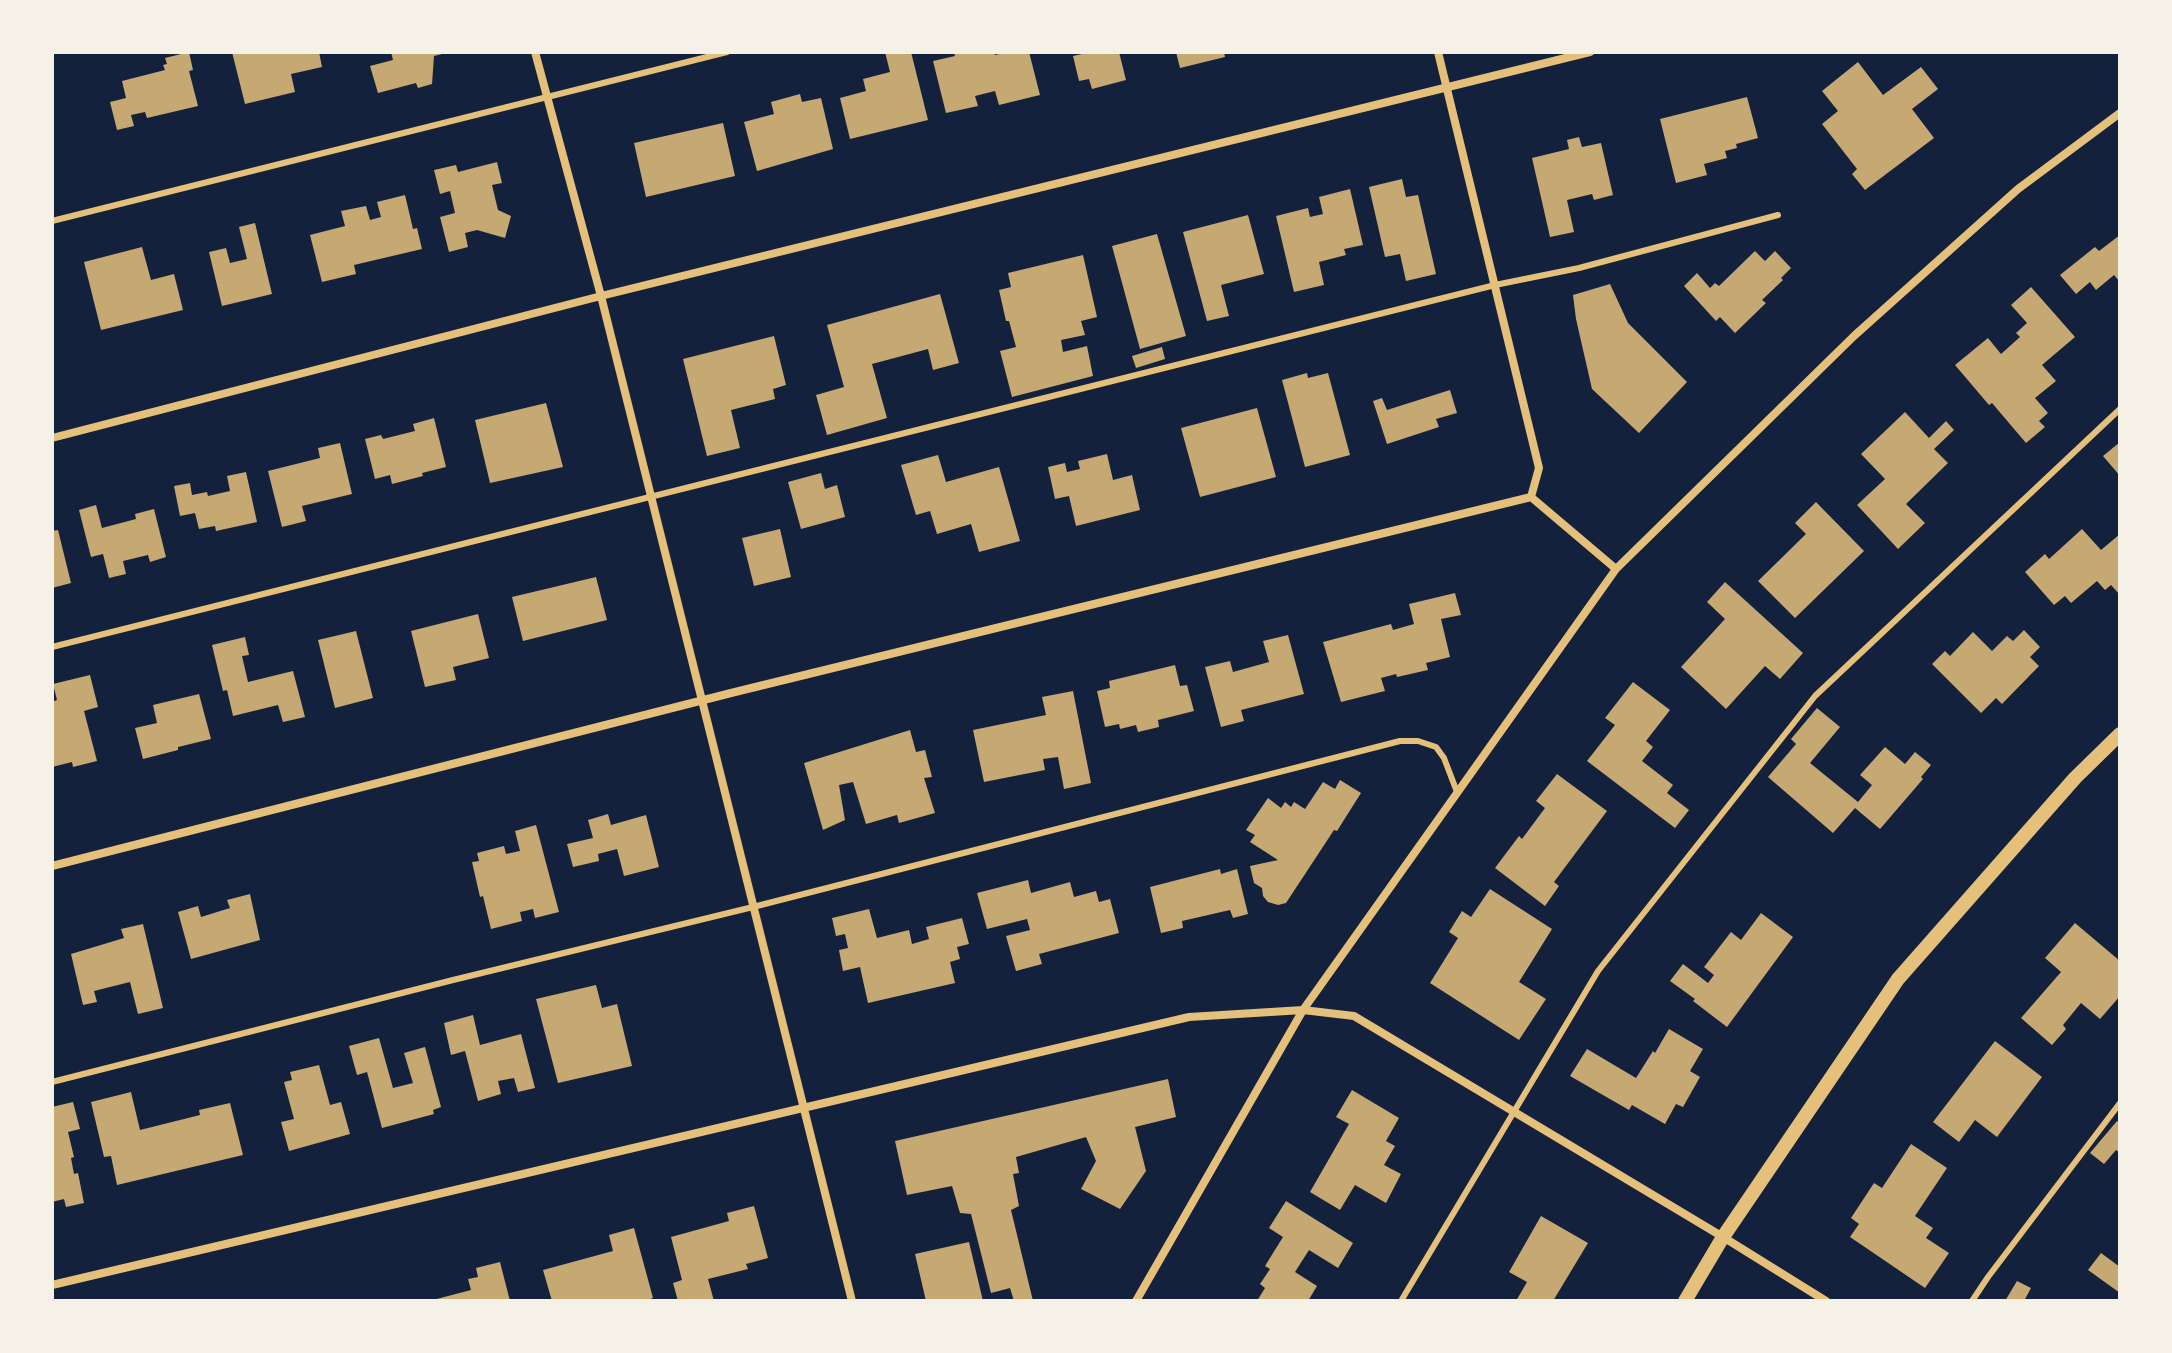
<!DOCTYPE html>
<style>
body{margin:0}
#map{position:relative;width:2172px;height:1353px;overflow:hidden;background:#14213d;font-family:Figtree,sans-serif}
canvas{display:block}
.frame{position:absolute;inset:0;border:54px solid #f6f1e7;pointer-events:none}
</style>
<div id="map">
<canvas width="2172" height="1353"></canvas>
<div class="frame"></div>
</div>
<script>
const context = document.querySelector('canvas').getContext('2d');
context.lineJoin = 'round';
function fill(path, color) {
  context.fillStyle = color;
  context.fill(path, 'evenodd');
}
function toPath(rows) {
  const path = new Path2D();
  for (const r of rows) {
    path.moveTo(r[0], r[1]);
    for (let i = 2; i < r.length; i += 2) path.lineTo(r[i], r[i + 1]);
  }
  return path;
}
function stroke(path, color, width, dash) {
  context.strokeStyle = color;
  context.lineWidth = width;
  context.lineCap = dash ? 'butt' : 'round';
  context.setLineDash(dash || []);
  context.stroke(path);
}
const building = toPath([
 [189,52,193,70,189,71,198,106,147,118,145,112,131,115,134,126,117,130,110,102,126,98,122,81,165,70,163,65,167,64,165,58],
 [232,52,319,52,322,67,291,74,295,92,245,104],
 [391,52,446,52,446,53,434,56,432,84,418,88,416,83,378,93,370,66,393,60],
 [885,52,911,52,928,120,850,139,840,98,866,91,863,79,890,72],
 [954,52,994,52,995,55,1008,52,1029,52,1040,95,999,105,995,91,975,96,978,106,946,113,933,61,955,56],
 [1091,52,1119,52,1126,80,1092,89,1089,79,1079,81,1073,56],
 [1176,52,1224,52,1225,57,1180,68],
 [1858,62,1883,95,1921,67,1938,89,1912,109,1934,138,1865,190,1852,174,1857,169,1822,124,1838,111,1822,91],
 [800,94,802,102,821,98,833,149,757,171,744,122,774,114,771,102],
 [1747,97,1758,138,1736,144,1737,148,1725,151,1727,158,1704,164,1707,175,1676,183,1660,119],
 [723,123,735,176,646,197,634,143],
 [1579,137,1582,147,1601,143,1613,195,1594,200,1592,194,1567,200,1574,232,1550,237,1532,158,1569,149,1567,140],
 [497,162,502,183,492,185,498,210,511,216,505,238,477,230,465,233,468,247,449,252,440,217,455,213,450,191,440,194,434,170,456,165,458,172],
 [1402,179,1406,197,1418,195,1436,274,1406,281,1400,254,1385,257,1369,187],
 [1350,189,1363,245,1344,249,1346,255,1319,262,1324,285,1294,292,1276,216,1308,208,1310,217,1323,214,1319,197],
 [405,195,413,229,417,228,422,249,354,265,356,274,322,282,310,235,345,226,341,211,366,206,370,220,381,217,377,202],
 [1248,215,1264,274,1221,285,1229,316,1207,321,1183,232],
 [255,223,272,294,222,306,209,252,226,248,230,263,247,259,239,227],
 [1157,234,1186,336,1140,349,1112,246],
 [2120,235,2120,282,2114,275,2096,290,2090,282,2076,294,2060,275,2095,247,2099,251],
 [142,247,151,280,174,274,183,310,101,330,84,262],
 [1755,251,1765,261,1775,251,1791,268,1781,278,1783,280,1762,300,1766,303,1735,333,1720,317,1716,321,1684,286,1697,273,1710,288,1715,283,1719,286],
 [1083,255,1097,317,1081,321,1085,335,1061,340,1063,352,1087,346,1093,376,1012,397,1000,351,1016,347,1009,321,1006,321,999,290,1011,287,1008,273],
 [1610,284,1628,323,1687,382,1639,433,1592,389,1576,319,1573,295],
 [2031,287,2075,337,2042,365,2056,381,2035,398,2048,413,2039,421,2045,427,2026,443,1992,403,1989,405,1955,365,1988,338,2001,354,2020,337,2016,333,2027,323,2011,305],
 [940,294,959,363,933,370,928,349,872,364,887,418,827,435,816,395,844,387,827,325],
 [774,336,786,385,773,389,775,399,731,410,740,448,707,456,683,359],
 [1162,347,1165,359,1136,368,1132,356],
 [1307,373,1308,378,1328,373,1350,455,1305,467,1282,380],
 [1450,390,1457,413,1436,419,1439,427,1387,444,1373,401,1382,398,1387,410],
 [546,403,563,467,490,483,475,420],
 [1257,408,1276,477,1200,497,1181,428],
 [1905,412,1929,438,1946,421,1954,430,1934,449,1948,463,1906,504,1925,523,1898,549,1857,505,1885,479,1861,454],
 [434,418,446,467,422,473,423,476,392,484,390,475,375,479,365,439,381,435,383,439,415,431,413,424],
 [2120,442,2120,476,2103,456],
 [340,443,352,494,302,506,306,521,282,527,268,471,320,458,318,448],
 [1107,454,1113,480,1132,475,1140,510,1076,526,1069,496,1055,499,1048,467,1065,463,1067,472,1080,469,1078,461],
 [938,455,946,482,999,467,1020,541,979,552,971,524,937,534,930,511,916,515,901,465],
 [246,472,257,522,216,531,215,526,199,529,195,513,180,516,174,486,190,483,192,495,207,492,208,496,230,491,227,476],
 [821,473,825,489,837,485,845,517,801,529,788,482],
 [1816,502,1864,551,1795,618,1758,581,1806,534,1795,523],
 [96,505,102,528,136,519,135,514,154,509,166,557,150,562,148,555,123,561,126,574,109,578,103,554,91,557,79,510],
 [780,529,791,577,754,586,742,538],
 [2082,529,2101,550,2120,534,2120,595,2111,585,2105,590,2097,581,2071,603,2065,596,2054,605,2025,572,2045,554,2049,559],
 [58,530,71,583,52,588,52,531],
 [596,577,607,620,523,641,512,597],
 [1725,582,1803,653,1780,679,1765,666,1726,709,1681,667,1725,619,1707,602],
 [1455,593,1461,615,1441,619,1450,657,1426,663,1428,670,1397,677,1396,674,1381,678,1385,691,1341,702,1323,642,1391,624,1393,630,1414,624,1409,604],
 [478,614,489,658,453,667,456,680,425,687,411,631],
 [2024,630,2040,647,2030,657,2039,666,2002,704,1996,698,1981,713,1932,664,1945,651,1950,656,1973,632,1992,651,2007,636,2013,641],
 [356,631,373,698,335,708,318,640],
 [1288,635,1304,694,1241,710,1244,721,1221,727,1205,667,1230,661,1233,672,1269,662,1263,641],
 [245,637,249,655,242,656,248,682,293,671,305,717,283,722,278,705,233,716,227,690,223,691,212,645],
 [1175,665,1180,686,1187,685,1194,711,1158,720,1159,727,1138,732,1136,725,1120,729,1119,724,1105,727,1097,691,1110,688,1109,681],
 [90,675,98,707,84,711,97,761,73,767,72,762,52,767,52,702,57,700,53,684],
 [1633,682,1670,710,1646,741,1653,747,1642,761,1673,785,1667,793,1689,810,1675,828,1587,761,1615,725,1605,718],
 [1073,691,1091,783,1064,789,1058,757,1043,759,1045,770,984,782,973,730,1046,715,1042,697],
 [199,694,211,739,178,747,178,750,143,759,135,728,157,723,153,705],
 [1817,708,1840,727,1810,763,1858,802,1872,785,1860,775,1885,747,1905,764,1915,752,1931,765,1921,777,1923,779,1880,829,1855,808,1833,833,1768,777,1796,744,1791,739],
 [910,730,916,752,925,750,932,777,924,778,935,813,899,823,897,815,866,824,853,782,839,785,845,820,823,830,804,763],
 [1557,774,1607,811,1554,882,1559,886,1545,906,1495,868,1519,836,1522,839,1545,808,1536,801],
 [1340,780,1361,793,1337,831,1334,830,1286,903,1278,905,1268,902,1263,896,1262,888,1254,883,1250,866,1278,860,1250,842,1255,835,1246,830,1268,798,1281,808,1285,802,1291,807,1294,802,1305,809,1323,782,1335,789],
 [608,814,611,825,646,815,659,867,624,876,617,849,598,854,599,861,573,867,567,844,593,838,588,820],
 [536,825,559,912,535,918,533,909,520,912,522,921,491,929,483,896,480,897,472,862,479,861,477,853,504,846,506,854,520,851,515,831],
 [1220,869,1221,874,1237,869,1248,914,1233,918,1230,910,1182,921,1183,928,1161,933,1150,887],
 [1028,880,1031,893,1070,882,1074,897,1096,891,1099,902,1110,899,1119,933,1039,954,1042,964,1016,971,1006,936,1030,930,1027,919,987,929,977,893],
 [1490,889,1552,929,1519,982,1546,999,1519,1040,1430,983,1458,938,1449,932,1462,911,1471,917],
 [250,894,260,940,191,959,178,912,198,906,201,917,230,908,227,900],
 [869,909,877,938,909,930,912,944,929,939,926,927,962,918,969,944,957,947,960,959,950,962,955,983,868,1003,860,967,843,971,839,950,848,948,845,934,836,936,832,918],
 [1761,913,1793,937,1727,1027,1693,1001,1695,999,1670,981,1683,964,1708,983,1714,975,1704,967,1731,932,1741,940],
 [2075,923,2120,961,2120,996,2100,1019,2081,1003,2063,1025,2066,1029,2052,1045,2021,1018,2061,972,2045,958],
 [143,924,163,1008,138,1014,130,982,94,991,97,1002,83,1005,71,954,124,938,121,929],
 [596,985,602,1008,617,1004,632,1066,558,1083,536,999],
 [473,1015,480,1045,521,1034,535,1088,518,1092,514,1078,498,1081,501,1094,478,1101,465,1051,451,1055,444,1023],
 [1669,1029,1703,1049,1690,1071,1700,1077,1683,1107,1676,1104,1665,1124,1632,1105,1629,1110,1570,1076,1587,1049,1636,1078,1653,1051,1655,1053],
 [379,1038,393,1088,413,1083,404,1053,425,1047,441,1107,433,1110,434,1114,382,1128,367,1072,357,1075,349,1046],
 [1995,1041,2042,1077,1997,1137,1975,1120,1959,1142,1933,1122],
 [319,1065,330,1105,341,1102,350,1134,289,1151,281,1122,294,1119,284,1082,292,1080,290,1072],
 [1168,1079,1176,1117,1135,1127,1146,1171,1120,1209,1081,1189,1096,1161,1086,1137,1016,1157,1019,1173,1013,1174,1019,1206,1011,1210,1033,1301,1014,1301,1010,1288,991,1293,971,1214,960,1213,952,1186,907,1195,895,1141],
 [1352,1090,1399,1118,1386,1141,1395,1146,1384,1165,1401,1174,1386,1203,1355,1185,1340,1210,1310,1192,1349,1124,1336,1117],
 [131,1092,140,1130,200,1115,199,1110,230,1103,243,1155,117,1185,111,1156,104,1157,91,1102],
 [73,1102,80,1129,68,1132,74,1157,71,1158,74,1174,78,1173,84,1203,66,1207,64,1199,52,1202,52,1107],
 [2117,1121,2120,1123,2120,1153,2116,1150,2104,1164,2090,1153],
 [1911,1144,1947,1168,1915,1216,1933,1228,1926,1238,1949,1253,1925,1288,1850,1237,1859,1224,1851,1218,1874,1183,1882,1188],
 [1286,1201,1353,1243,1338,1268,1309,1250,1295,1272,1317,1286,1308,1301,1257,1301,1265,1288,1260,1284,1270,1269,1265,1266,1283,1237,1269,1228],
 [754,1206,768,1258,746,1264,748,1269,708,1279,714,1301,678,1301,673,1283,682,1280,671,1237,729,1221,727,1213],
 [1541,1216,1588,1243,1553,1301,1516,1301,1527,1282,1509,1272],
 [634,1228,653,1298,644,1301,552,1301,543,1270,613,1251,609,1235],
 [969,1242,983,1301,926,1301,915,1254],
 [2101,1253,2120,1267,2120,1293,2088,1270],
 [500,1262,510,1301,429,1301,471,1290,468,1279,478,1277,476,1268],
 [2017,1281,2031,1288,2024,1301,2005,1301]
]);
const service = toPath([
 [52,221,727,52],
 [52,647,1495,285,1579,268,1778,215],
 [52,1082,453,980,753,907,1400,741,1418,741,1436,747,1444,758,1457,792],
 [1401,1301,1598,971,1815,696,2120,409],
 [1972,1301,1988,1277,2120,1103]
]);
const minor = toPath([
 [535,52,601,296,852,1301],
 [1438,52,1539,468,1531,497,1616,569],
 [52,438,601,296,1590,52],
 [52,866,735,692,1531,497],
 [52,1285,1189,1017,1303,1010,1354,1016,1723,1237,1826,1301],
 [1136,1301,1303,1010,1616,569,1854,336,2018,189,2120,113]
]);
const tertiary = toPath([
 [1685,1301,1723,1237,1898,979,2075,778,2120,734]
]);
fill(building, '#c6a872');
stroke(service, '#e5c07b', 6);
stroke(minor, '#e5c07b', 8);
stroke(tertiary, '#e5c07b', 14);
</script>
